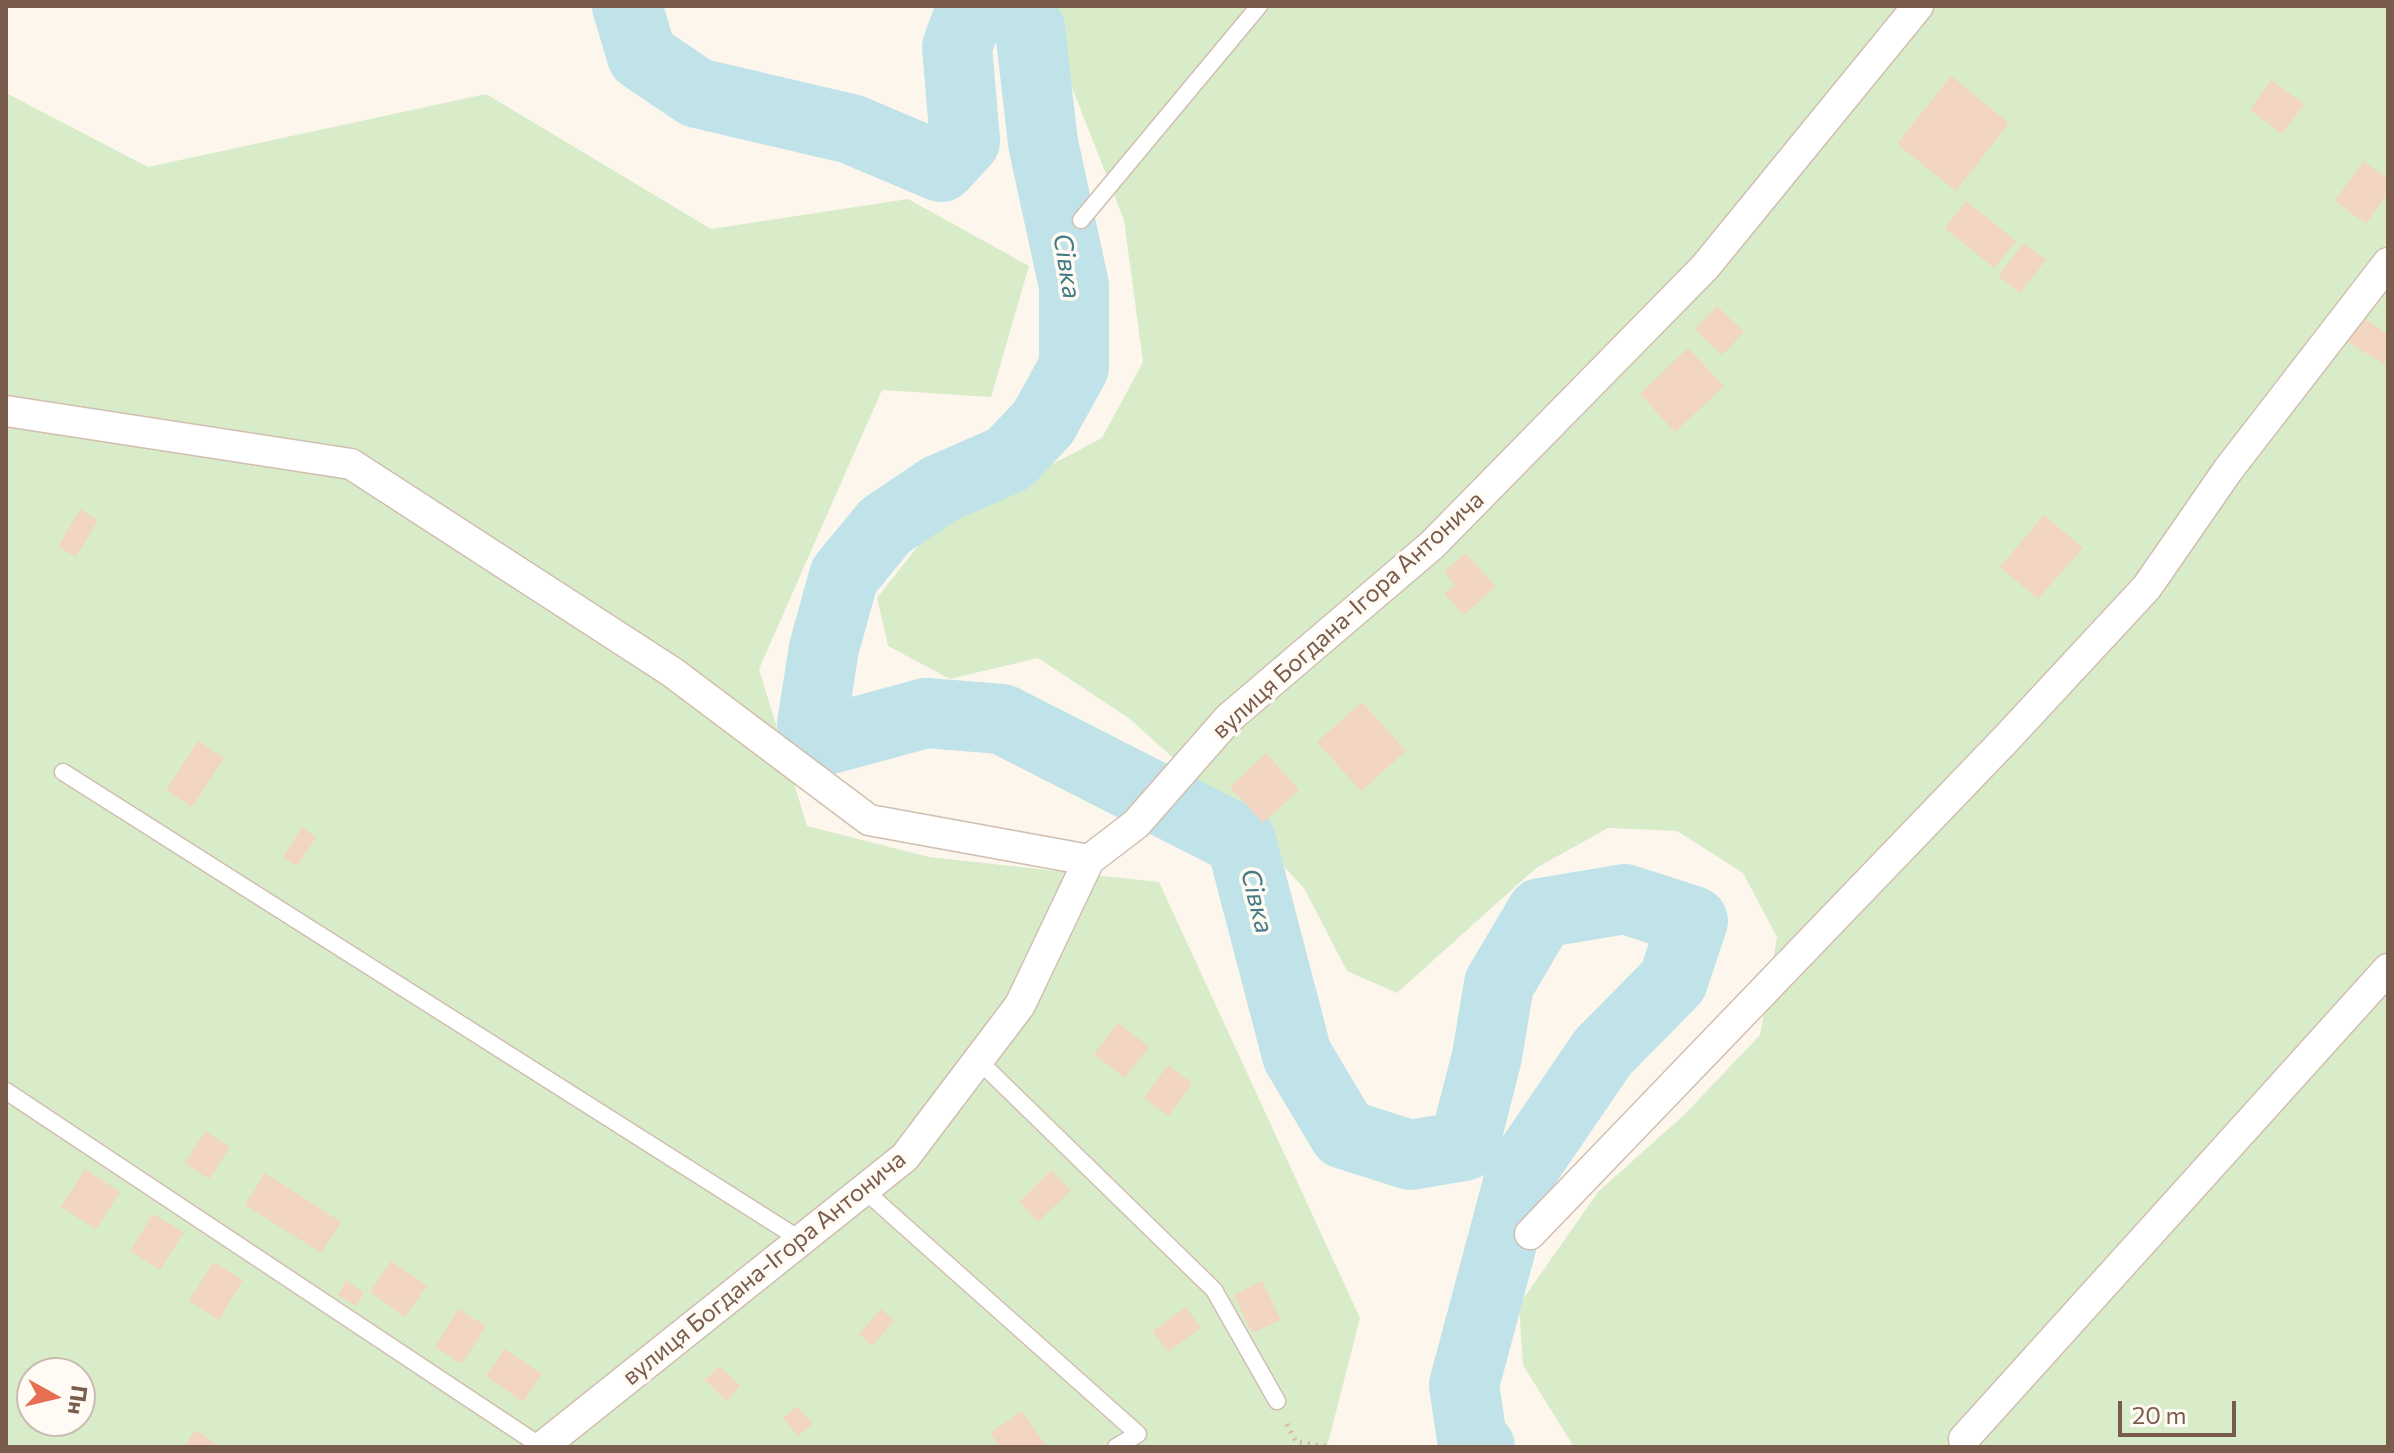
<!DOCTYPE html>
<meta charset="utf-8">
<style>
body{margin:0}
#map{position:relative;width:2394px;height:1453px;overflow:hidden;background:#fdf6ec;font-family:Commissioner,sans-serif}
canvas{display:block}
.frame{position:absolute;inset:0;border:8px solid #7a5c4d;pointer-events:none}
.north{position:absolute;left:16px;top:1357px;width:80px;height:80px;box-sizing:border-box;background:#fffaf3;border:2px solid #cabbb1;border-radius:50%;rotate:98deg;font-size:22px;font-weight:700;line-height:32px;text-align:center;color:#7a5c4d}
.north::after{content:'';display:block;margin:auto;width:28px;height:36px;background:#e76f51;clip-path:polygon(50% 0,100% 100%,50% 72%,0 100%)}
.scale{position:absolute;left:2118px;top:1401px;width:118px;height:36px;box-sizing:border-box;border:4px solid #7a5c4d;border-top:0;padding-left:10px;font-size:24px;line-height:28px;white-space:nowrap;color:#7a5c4d;-webkit-text-stroke:6px #fffaf3;paint-order:stroke}
</style>
<div id="map">
<canvas width="2394" height="1453"></canvas>
<div class="frame"></div>
<div class="north">Пн</div>
<div class="scale">20 m</div>
</div>
<script>
const context = document.querySelector('canvas').getContext('2d');
context.lineJoin = 'round';
function fill(path, color) {
  context.fillStyle = color;
  context.fill(path, 'evenodd');
}
function toPath(rows) {
  const path = new Path2D();
  for (const r of rows) {
    path.moveTo(r[0], r[1]);
    for (let i = 2; i < r.length; i += 2) path.lineTo(r[i], r[i + 1]);
  }
  return path;
}
function stroke(path, color, width, dash) {
  context.strokeStyle = color;
  context.lineWidth = width;
  context.lineCap = dash ? 'butt' : 'round';
  context.setLineDash(dash || []);
  context.stroke(path);
}
function drawText(font, color, halo, rows, align = 'center') {
  context.font = font + ' Commissioner,sans-serif';
  context.lineWidth = 7;
  context.setLineDash([]);
  context.textBaseline = 'middle';
  context.strokeStyle = halo;
  context.fillStyle = color;
  for (const [text, x, y, turn = 0] of rows) {
    context.save();
    context.translate(x, y);
    context.rotate((+turn || 0) * Math.PI / 180);
    context.textAlign = isNaN(turn) ? turn : align;
    if (halo) context.strokeText(text, 0, 0);
    context.fillText(text, 0, 0);
    context.restore();
  }
}
const green = toPath([
 [1040,6,2388,6,2388,1447,1574,1447,1523,1365,1519,1305,1598,1192,1685,1114,1760,1035,1777,937,1743,873,1677,831,1608,828,1536,868,1397,993,1347,971,1304,888,1225,805,1130,719,1038,658,950,679,888,646,877,598,933,527,1102,438,1143,362,1124,220],
 [6,93,148,167,486,94,711,229,908,199,1029,266,991,397,882,390,759,669,807,826,929,857,1159,882,1360,1318,1327,1447,6,1447],
 [32,1373,80,1373,80,1421,32,1421]
]);
const river = toPath([
 [627,6,642,56,697,93,851,129,941,167,965,141,957,47,972,6],
 [1009,6,1030,29,1043,143,1074,286,1074,367,1043,423,1009,459,940,489,885,526,844,576,824,648,812,724,830,739,926,713,1002,719,1241,841,1297,1055,1344,1134,1410,1155,1464,1146,1487,1056,1499,984,1541,913,1625,899,1693,921,1673,981,1603,1052,1521,1172,1464,1385,1472,1439,1480,1447]
]);
const building = toPath([
 [1951,76,2009,123,1956,191,1897,144],
 [2271,80,2304,104,2282,134,2250,110],
 [2363,161,2388,179,2388,193,2366,224,2335,201],
 [1966,201,2016,241,1994,268,1945,228],
 [2024,243,2046,260,2020,293,1998,276],
 [1717,306,1744,332,1722,355,1695,329],
 [2364,319,2388,334,2385,365,2348,342],
 [1688,348,1724,386,1675,432,1640,394],
 [80,509,98,520,76,557,58,547],
 [2044,515,2083,548,2038,599,2000,567],
 [1465,553,1496,586,1464,615,1444,594,1455,585,1444,572],
 [1362,702,1406,751,1361,791,1317,742],
 [198,741,224,758,192,807,166,790],
 [1266,753,1299,790,1263,823,1230,787],
 [302,827,316,837,297,866,283,857],
 [1118,1023,1149,1047,1125,1078,1094,1054],
 [1168,1065,1192,1083,1169,1116,1144,1098],
 [205,1131,230,1147,209,1179,185,1163],
 [85,1169,120,1192,96,1229,61,1207],
 [1051,1170,1071,1190,1038,1222,1019,1202],
 [265,1173,341,1222,321,1253,245,1205],
 [153,1214,184,1232,160,1270,130,1251],
 [391,1261,427,1286,405,1317,370,1292],
 [213,1262,243,1280,219,1320,189,1301],
 [346,1281,364,1292,356,1306,338,1295],
 [1262,1281,1281,1320,1252,1333,1234,1295],
 [1186,1307,1201,1328,1168,1352,1153,1331],
 [458,1309,486,1326,462,1364,435,1347],
 [881,1309,894,1321,872,1346,859,1334],
 [505,1349,542,1374,523,1402,486,1376],
 [719,1366,740,1386,726,1401,705,1380],
 [797,1406,813,1424,798,1436,783,1418],
 [1022,1411,1047,1447,1000,1447,990,1433],
 [195,1430,221,1447,184,1447]
]);
const path = toPath([
 [1287,1424,1296,1442,1332,1447]
]);
const lane = toPath([
 [1081,220,1259,6],
 [63,772,801,1240],
 [978,1060,1214,1290,1277,1401],
 [6,1091,542,1447],
 [864,1190,1138,1434,1116,1447]
]);
const street = toPath([
 [6,411,351,464,672,672,869,820,1089,860],
 [1530,1234,2006,739,2147,587,2228,470,2388,263],
 [1964,1439,2388,969],
 [542,1447,905,1157,1020,1005,1089,860,1136,824,1229,718,1432,545,1705,267,1918,6]
]);
const streetNames = [
 ["вулиця Богдана-Ігора Антонича",1348,615,-42],
 ["вулиця Богдана-Ігора Антонича",764,1268,-39]
];
const waterNames = [
 ["Сівка",1067,266,81],
 ["Сівка",1257,901,76]
];
fill(green, '#d8ecc9');
stroke(river, '#bfe3e8', 70);
fill(building, '#f3d5c3');
stroke(lane, '#d1beb0', 19);
stroke(street, '#d1beb0', 33);
stroke(path, '#d9b8a5', 5, [2, 6]);
stroke(lane, '#fff', 16);
stroke(street, '#fff', 30);
drawText('24px', '#7a5c4d', '#fffaf3', streetNames);
drawText('italic 26px', '#437c86', '#fffaf3', waterNames);
</script>
